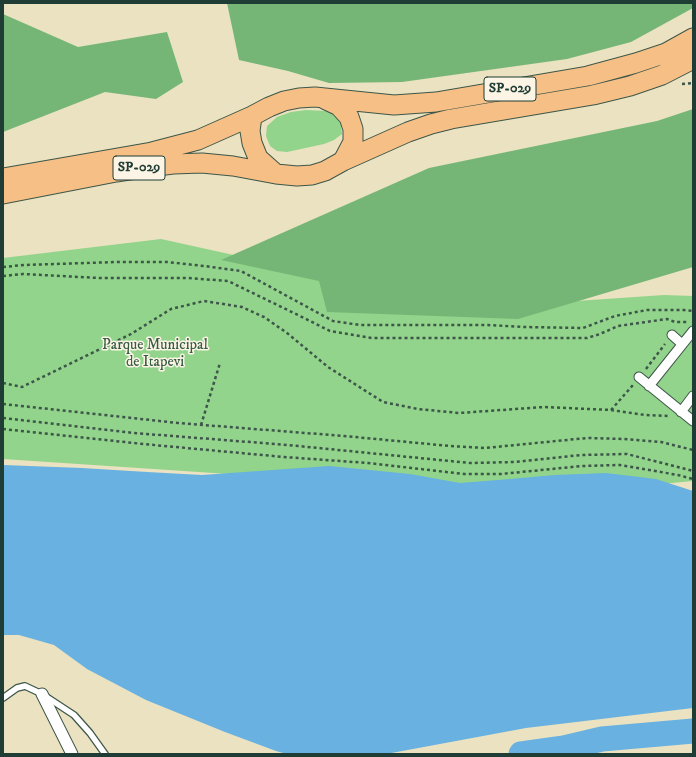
<!DOCTYPE html>
<style>
body{margin:0}
#map{position:relative;width:696px;height:757px;overflow:hidden;background:#eae2c0;font-family:"IM FELL DW Pica",serif}
canvas{display:block}
.frame{position:absolute;inset:0;border:4px solid #1f3d34;pointer-events:none}
</style>
<div id="map">
<canvas width="696" height="757"></canvas>
<div class="frame"></div>
</div>
<script>
const context = document.querySelector('canvas').getContext('2d');
context.lineJoin = 'round';
function fill(path, color) {
  context.fillStyle = color;
  context.fill(path, 'evenodd');
}
function toPath(rows) {
  const path = new Path2D();
  for (const r of rows) {
    path.moveTo(r[0], r[1]);
    for (let i = 2; i < r.length; i += 2) path.lineTo(r[i], r[i + 1]);
  }
  return path;
}
function stroke(path, color, width, dash) {
  context.strokeStyle = color;
  context.lineWidth = width;
  context.lineCap = dash ? 'butt' : 'round';
  context.setLineDash(dash || []);
  context.stroke(path);
}
function drawText(font, color, halo, rows, align = 'center') {
  context.font = font + ' "IM FELL DW Pica",serif';
  context.lineWidth = 3;
  context.setLineDash([]);
  context.textBaseline = 'middle';
  context.strokeStyle = halo;
  context.fillStyle = color;
  for (const [text, x, y, turn = 0] of rows) {
    context.save();
    context.translate(x, y);
    context.rotate((+turn || 0) * Math.PI / 180);
    context.textAlign = isNaN(turn) ? turn : align;
    if (halo) context.strokeText(text, 0, 0);
    context.fillText(text, 0, 0);
    context.restore();
  }
}
const green = toPath([
 [306,110,326,111,337,116,341,125,342,134,334,140,324,144,287,152,277,151,270,146,266,136,267,126,277,117,291,112],
 [161,239,474,308,664,295,693,296,693,481,545,495,3,459,3,258]
]);
const forest = toPath([
 [227,3,693,3,693,8,631,42,567,59,402,82,329,83,288,71,239,60],
 [3,14,78,47,167,32,183,82,156,99,105,92,3,132],
 [693,109,693,267,518,319,327,312,319,281,221,260,429,168,657,121]
]);
const water = toPath([
 [3,465,82,468,147,472,202,475,329,466,410,474,460,483,510,479,555,475,606,473,656,479,693,491,693,708,526,728,386,754,287,754,276,751,225,732,146,700,87,669,54,645,19,635,3,635]
]);
const river = toPath([
 [521,754,564,748,602,739,693,731]
]);
const path = toPath([
 [682,84,693,83],
 [3,267,24,265,117,262,167,262,204,266,241,271,333,321,360,325,488,325,524,327,583,328,615,316,647,310,684,310,693,311],
 [3,276,23,274,99,278,188,278,228,281,300,316,330,331,372,338,587,338,600,334,618,326,667,319,675,322,687,322],
 [646,369,665,344],
 [3,383,22,387,131,334,171,309,204,301,242,307,264,317,287,333,328,367,383,402,418,409,459,413,544,407,611,410,645,415,668,416],
 [3,404,178,423,344,436,450,446,485,448,587,438,623,439,661,442,693,450],
 [611,410,633,385],
 [3,418,134,433,288,445,470,463,515,462,581,455,627,454,693,471],
 [201,425,220,363],
 [3,429,143,444,284,457,368,463,464,474,501,474,582,466,620,465,678,475,693,479]
]);
const service = toPath([
 [3,698,17,688,25,686,42,694,74,715,90,733,105,754]
]);
const pedestrian = toPath([
 [672,335,682,344],
 [639,377,693,421],
 [649,386,693,331],
 [681,412,693,396]
]);
const minor = toPath([
 [42,694,72,754]
]);
const trunk = toPath([
 [324,99,339,106,349,117,353,129,353,142,343,161],
 [252,116,250,131,252,143,258,158,276,174],
 [3,178,152,152,198,140,252,116,269,107,284,101,299,98,315,97,394,105,436,102,588,76,636,63,666,53,693,38],
 [3,194,116,172,149,167,173,164,202,163,233,166,276,174,297,176,312,175,325,171,343,161,408,132,431,124,451,119,593,95,630,86,662,75,693,59]
]);
const shields = [
 [510,89,52],
 [139,168,52]
];
const shieldNames = [
 ["SP-029",510,89],
 ["SP-029",139,168]
];
const parkNames = [
 ["Parque Municipal",155,346],
 ["de Itapevi",155,363]
];
fill(green, '#92d48b');
fill(forest, '#75b677');
fill(water, '#68b1e0');
stroke(river, '#68b1e0', 25);
stroke(service, '#3d5649', 8);
stroke(pedestrian, '#3d5649', 11);
stroke(minor, '#3d5649', 13);
stroke(trunk, '#3d5649', 21);
stroke(path, '#3d5649', 2.5, [3, 3]);
stroke(service, '#fff', 5.5);
stroke(pedestrian, '#fff', 9);
stroke(minor, '#fff', 11);
stroke(trunk, '#f5bf86', 19);
for (const [x, y, w] of shields) {
  const box = new Path2D();
  box.roundRect(x - w / 2, y - 12, w, 24, 3);
  context.fillStyle = '#fcf5e5';
  context.fill(box);
  stroke(box, '#1f3d34', 1);
}
drawText('bold 14px', '#1f3d34', null, shieldNames);
drawText('15px', '#365b45', '#fcf5e5', parkNames);
</script>
